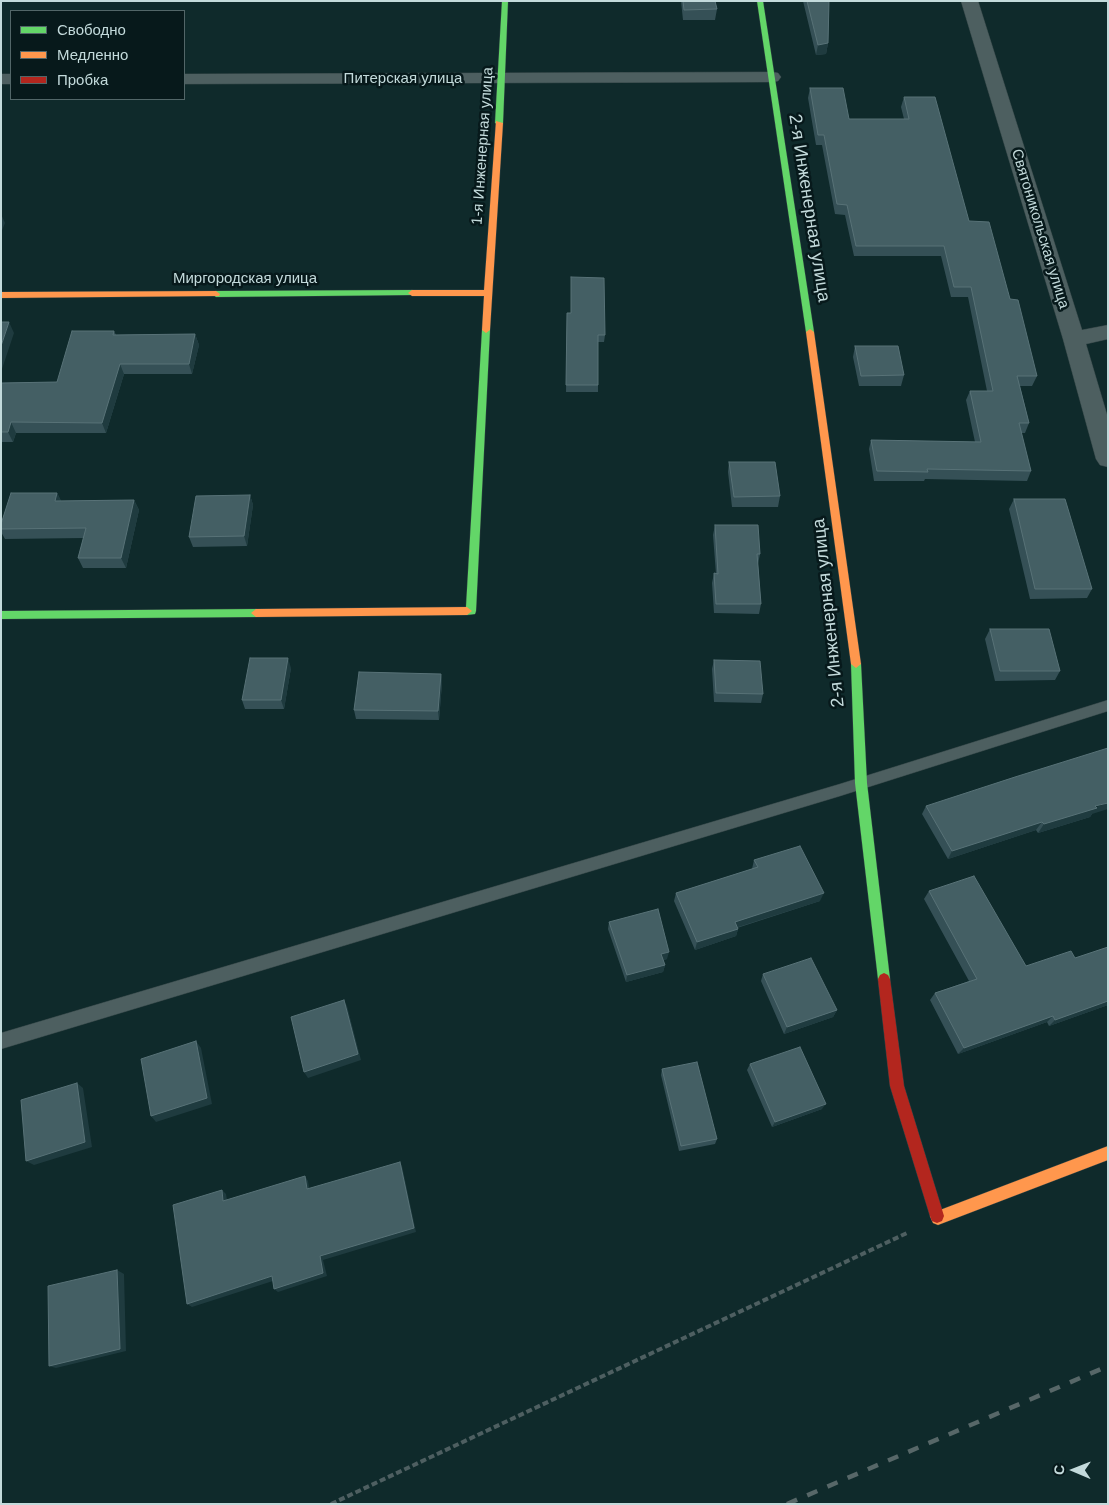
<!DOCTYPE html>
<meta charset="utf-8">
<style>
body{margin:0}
#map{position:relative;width:1109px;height:1505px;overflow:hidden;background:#0f2a2b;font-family:Helvetica,sans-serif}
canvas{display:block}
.frame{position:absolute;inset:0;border:2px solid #c3dadb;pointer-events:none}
.legend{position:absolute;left:10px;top:10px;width:175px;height:90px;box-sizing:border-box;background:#07191b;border:1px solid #526668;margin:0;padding:6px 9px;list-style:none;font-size:15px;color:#c3dadb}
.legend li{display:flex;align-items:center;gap:10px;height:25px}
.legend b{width:25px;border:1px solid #526668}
.north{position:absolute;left:1049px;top:1445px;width:50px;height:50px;-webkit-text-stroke:4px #07191b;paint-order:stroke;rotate:271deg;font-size:14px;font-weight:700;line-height:20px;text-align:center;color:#c3dadb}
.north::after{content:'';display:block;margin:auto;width:18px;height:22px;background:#c3dadb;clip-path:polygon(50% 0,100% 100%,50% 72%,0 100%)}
</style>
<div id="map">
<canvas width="1109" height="1505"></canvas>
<div class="frame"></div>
<ul class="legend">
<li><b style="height:6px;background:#63d668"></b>Свободно</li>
<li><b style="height:6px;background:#ff974d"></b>Медленно</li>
<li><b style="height:6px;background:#b3261e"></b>Пробка</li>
</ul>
<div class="north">С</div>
</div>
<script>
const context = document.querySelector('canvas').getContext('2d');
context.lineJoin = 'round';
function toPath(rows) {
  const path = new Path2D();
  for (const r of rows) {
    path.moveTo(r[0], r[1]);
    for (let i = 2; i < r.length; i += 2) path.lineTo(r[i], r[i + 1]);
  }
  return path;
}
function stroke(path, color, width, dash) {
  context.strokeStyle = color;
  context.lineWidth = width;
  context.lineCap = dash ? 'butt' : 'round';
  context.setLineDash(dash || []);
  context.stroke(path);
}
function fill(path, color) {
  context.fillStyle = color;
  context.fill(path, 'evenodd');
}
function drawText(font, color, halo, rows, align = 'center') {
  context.font = font + ' Helvetica,sans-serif';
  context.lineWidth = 5;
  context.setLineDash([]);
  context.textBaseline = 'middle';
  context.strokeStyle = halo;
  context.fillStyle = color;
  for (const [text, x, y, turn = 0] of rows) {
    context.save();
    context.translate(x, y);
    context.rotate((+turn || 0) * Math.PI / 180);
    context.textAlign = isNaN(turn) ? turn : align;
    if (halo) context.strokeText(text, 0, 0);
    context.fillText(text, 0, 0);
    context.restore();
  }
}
const path = toPath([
 [331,1504,907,1233]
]);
const lane = toPath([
 [1108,700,1108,711,840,796,1,1049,1,1033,840,784,1108,700]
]);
const street = toPath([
 [961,1,978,1,1082,330,1108,325,1108,339,1086,344,1108,418,1108,467,1100,465,1096,459,1063,339,961,1],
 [772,72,778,73,781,77,778,81,772,82,184,84,184,74,772,72],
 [1,74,11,74,11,84,1,84,1,74]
]);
const fast = toPath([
 [502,1,508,1,503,123,499,125,495,123,502,1],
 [757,1,763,1,814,332,810,335,806,332,757,1],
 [412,290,416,293,415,295,216,297,212,294,216,291,412,290],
 [486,327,490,330,476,611,475,614,467,615,462,611,466,607,482,330,486,327],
 [256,609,261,613,256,617,1,619,1,611,256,609],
 [856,660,861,664,867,783,890,979,888,983,884,985,880,983,878,979,855,783,851,664,856,660]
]);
const slow = toPath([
 [496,121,503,123,490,330,486,333,482,330,484,296,412,296,408,293,412,290,484,290,496,121],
 [216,291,220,294,219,296,1,298,1,292,216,291],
 [810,329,814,332,861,664,856,668,851,664,806,332,810,329],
 [467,607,472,611,467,615,256,617,251,613,256,609,467,607],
 [1108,1146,1108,1160,938,1225,933,1223,930,1216,932,1211,937,1209,940,1210,1108,1146]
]);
const jam = toPath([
 [884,973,888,975,890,979,904,1086,944,1216,942,1221,937,1223,932,1221,930,1216,890,1086,878,979,880,975,884,973]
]);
const rail = toPath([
 [787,1504,1108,1366]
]);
const wall = toPath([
 [681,1,715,1,717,9,715,20,683,20],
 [803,1,829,1,828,43,826,54,816,55],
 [810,88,849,119,904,119,901,107,904,97,1010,299,1037,376,1032,386,1020,386,1029,423,1025,433,1021,433,1031,471,1027,481,925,479,924,481,874,481,869,449,871,440,975,442,966,400,970,391,987,391,968,297,951,297,941,256,854,256,845,215,835,214,822,145,816,145,808,98],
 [567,313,571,313,605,335,604,342,598,342,598,392,566,392],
 [114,331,116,335,195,334,199,345,192,374,124,374,106,433,16,433,13,442,1,442,1,383,57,382],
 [855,346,904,375,901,386,859,386,853,357],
 [729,462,780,496,778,507,732,507,728,472],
 [57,493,61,501,134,500,139,510,126,568,83,568,78,558,84,538,5,539,1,532,1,524],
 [250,495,253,505,247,546,193,547,189,537],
 [1014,499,1092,589,1087,598,1030,599,1009,509],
 [715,525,760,554,758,564,761,604,759,614,714,613,712,583,714,573,716,574,713,535],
 [990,629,1060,671,1055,680,995,681,985,639],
 [714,660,763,694,761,703,714,702,712,669],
 [291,668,284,709,245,709,242,700],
 [441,674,442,683,439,720,356,719,354,710],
 [926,806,1092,814,1090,817,1038,833,1036,830,948,859,922,814],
 [754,860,820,901,737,928,738,929,736,936,695,950,674,901,676,893,752,869],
 [929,891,1026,966,1075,958,1108,947,1108,1005,1049,1026,1047,1022,958,1054,930,1000,935,993,969,981,924,899],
 [609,922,667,959,663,960,665,965,663,972,626,982,608,929],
 [763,974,837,1010,833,1017,784,1034,761,981],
 [750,1064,822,1109,772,1127,747,1070],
 [662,1069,717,1139,715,1144,679,1151,661,1075]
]);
const shadedWall = toPath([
 [828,43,826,54,816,55,818,45],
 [1,214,5,223,1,233],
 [9,322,14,333,1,372,1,346],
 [195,334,199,345,192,374,189,364],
 [120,364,124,374,106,433,102,423],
 [11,422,16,433,13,442,8,432],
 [57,493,62,503,55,501],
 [250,495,253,505,247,546,244,536],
 [134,500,139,510,126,568,121,558],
 [288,658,291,668,284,709,281,700],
 [441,674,442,683,439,720,438,711],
 [1108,803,1108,809,1092,814,1090,817,1038,833,1044,824],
 [1042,822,1036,830,948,859,952,851],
 [824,893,820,901,732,929,735,922],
 [738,929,736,936,695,950,697,942],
 [669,952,667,959,660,961,661,954],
 [665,965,663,972,626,982,627,975],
 [344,1000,347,1006,361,1060,308,1078,304,1072],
 [1108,1001,1108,1005,1049,1026,1055,1020],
 [837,1010,833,1017,784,1034,787,1027],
 [1053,1016,1047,1022,958,1054,964,1048],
 [196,1041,201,1048,212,1104,156,1122,151,1116],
 [77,1083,83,1088,92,1147,34,1165,26,1161],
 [826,1104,822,1109,772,1127,775,1122],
 [400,1162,402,1166,416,1232,323,1260,327,1276,278,1292,274,1289,320,1256],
 [305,1176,308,1181,310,1193,307,1189],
 [222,1190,226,1194,228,1206,223,1201],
 [117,1270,124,1274,126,1351,56,1368,49,1366],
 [272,1276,276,1280,192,1307,187,1304]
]);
const building = toPath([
 [683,1,715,1,717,9,684,10,683,1],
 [807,1,829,1,828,43,818,45,807,1],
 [810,88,843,88,849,119,909,119,904,97,935,97,969,221,989,222,1010,299,1018,300,1037,376,1017,376,1029,423,1019,423,1031,471,927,469,928,472,877,471,871,440,981,442,970,391,993,391,971,287,954,287,944,246,856,246,847,205,837,204,824,135,818,135,810,88],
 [571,277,604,278,605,335,598,335,598,385,566,385,567,313,571,313,571,277],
 [1,322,9,322,1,346,1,322],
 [72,331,114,331,113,335,195,334,189,364,120,364,102,423,11,422,8,432,1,432,1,383,57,382,72,331],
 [855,346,898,346,904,375,861,376,855,346],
 [729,462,775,462,780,496,734,497,729,462],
 [11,493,57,493,55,501,134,500,121,558,78,558,86,528,1,529,1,524,11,493],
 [250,495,244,536,189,537,196,496,250,495],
 [1014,499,1065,499,1092,589,1035,589,1014,499],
 [715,525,758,525,760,554,757,554,761,604,716,604,714,573,718,574,715,525],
 [990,629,1049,629,1060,671,1000,671,990,629],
 [250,658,288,658,281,700,242,700,250,658],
 [714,660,760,661,763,694,716,693,714,660],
 [359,672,441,674,438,711,354,710,359,672],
 [1108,748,1108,803,1095,806,1097,808,1044,824,1042,822,952,851,926,806,1015,777,1108,748],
 [800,846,824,893,735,922,738,929,697,942,676,893,758,867,754,860,800,846],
 [974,876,1026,966,1071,951,1075,958,1108,947,1108,1001,1055,1020,1053,1016,964,1048,935,993,977,979,929,891,974,876],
 [658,909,669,952,661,954,665,965,627,975,609,922,658,909],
 [811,958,837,1010,787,1027,763,974,811,958],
 [344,1000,358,1054,304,1072,291,1017,344,1000],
 [196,1041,207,1098,151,1116,141,1059,196,1041],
 [800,1047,826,1104,775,1122,750,1064,800,1047],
 [697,1062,717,1139,681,1146,662,1069,697,1062],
 [77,1083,85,1142,26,1161,21,1100,77,1083],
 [400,1162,414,1228,320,1256,323,1273,274,1289,272,1276,187,1304,173,1205,222,1190,223,1201,305,1176,307,1189,400,1162],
 [117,1270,120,1349,49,1366,48,1286,117,1270]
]);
const farStreetnames = [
 ["Питерская улица",403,79],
 ["1-я Инженерная улица",483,146,-86],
 ["Святоникольская улица",1040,229,73],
 ["Миргородская улица",245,279]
];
const streetNames = [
 ["2-я Инженерная улица",809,208,81],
 ["2-я Инженерная улица",829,613,-96]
];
stroke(lane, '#314344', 1);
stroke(street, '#314344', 1);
stroke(fast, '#314344', 1);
stroke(slow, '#314344', 1);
stroke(jam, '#314344', 1);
stroke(path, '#4e5f61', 4, [6, 3]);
fill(lane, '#4d5f60');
fill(street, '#4d5f60');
fill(fast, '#63d668');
fill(slow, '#ff974d');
fill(jam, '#b3261e');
stroke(rail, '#576768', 4.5, [11, 11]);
fill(wall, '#355056');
fill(shadedWall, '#1f3b3f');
fill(building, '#445f64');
stroke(building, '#587277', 1);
drawText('15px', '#c3dadb', '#07191b', farStreetnames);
drawText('18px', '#c3dadb', '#07191b', streetNames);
</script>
